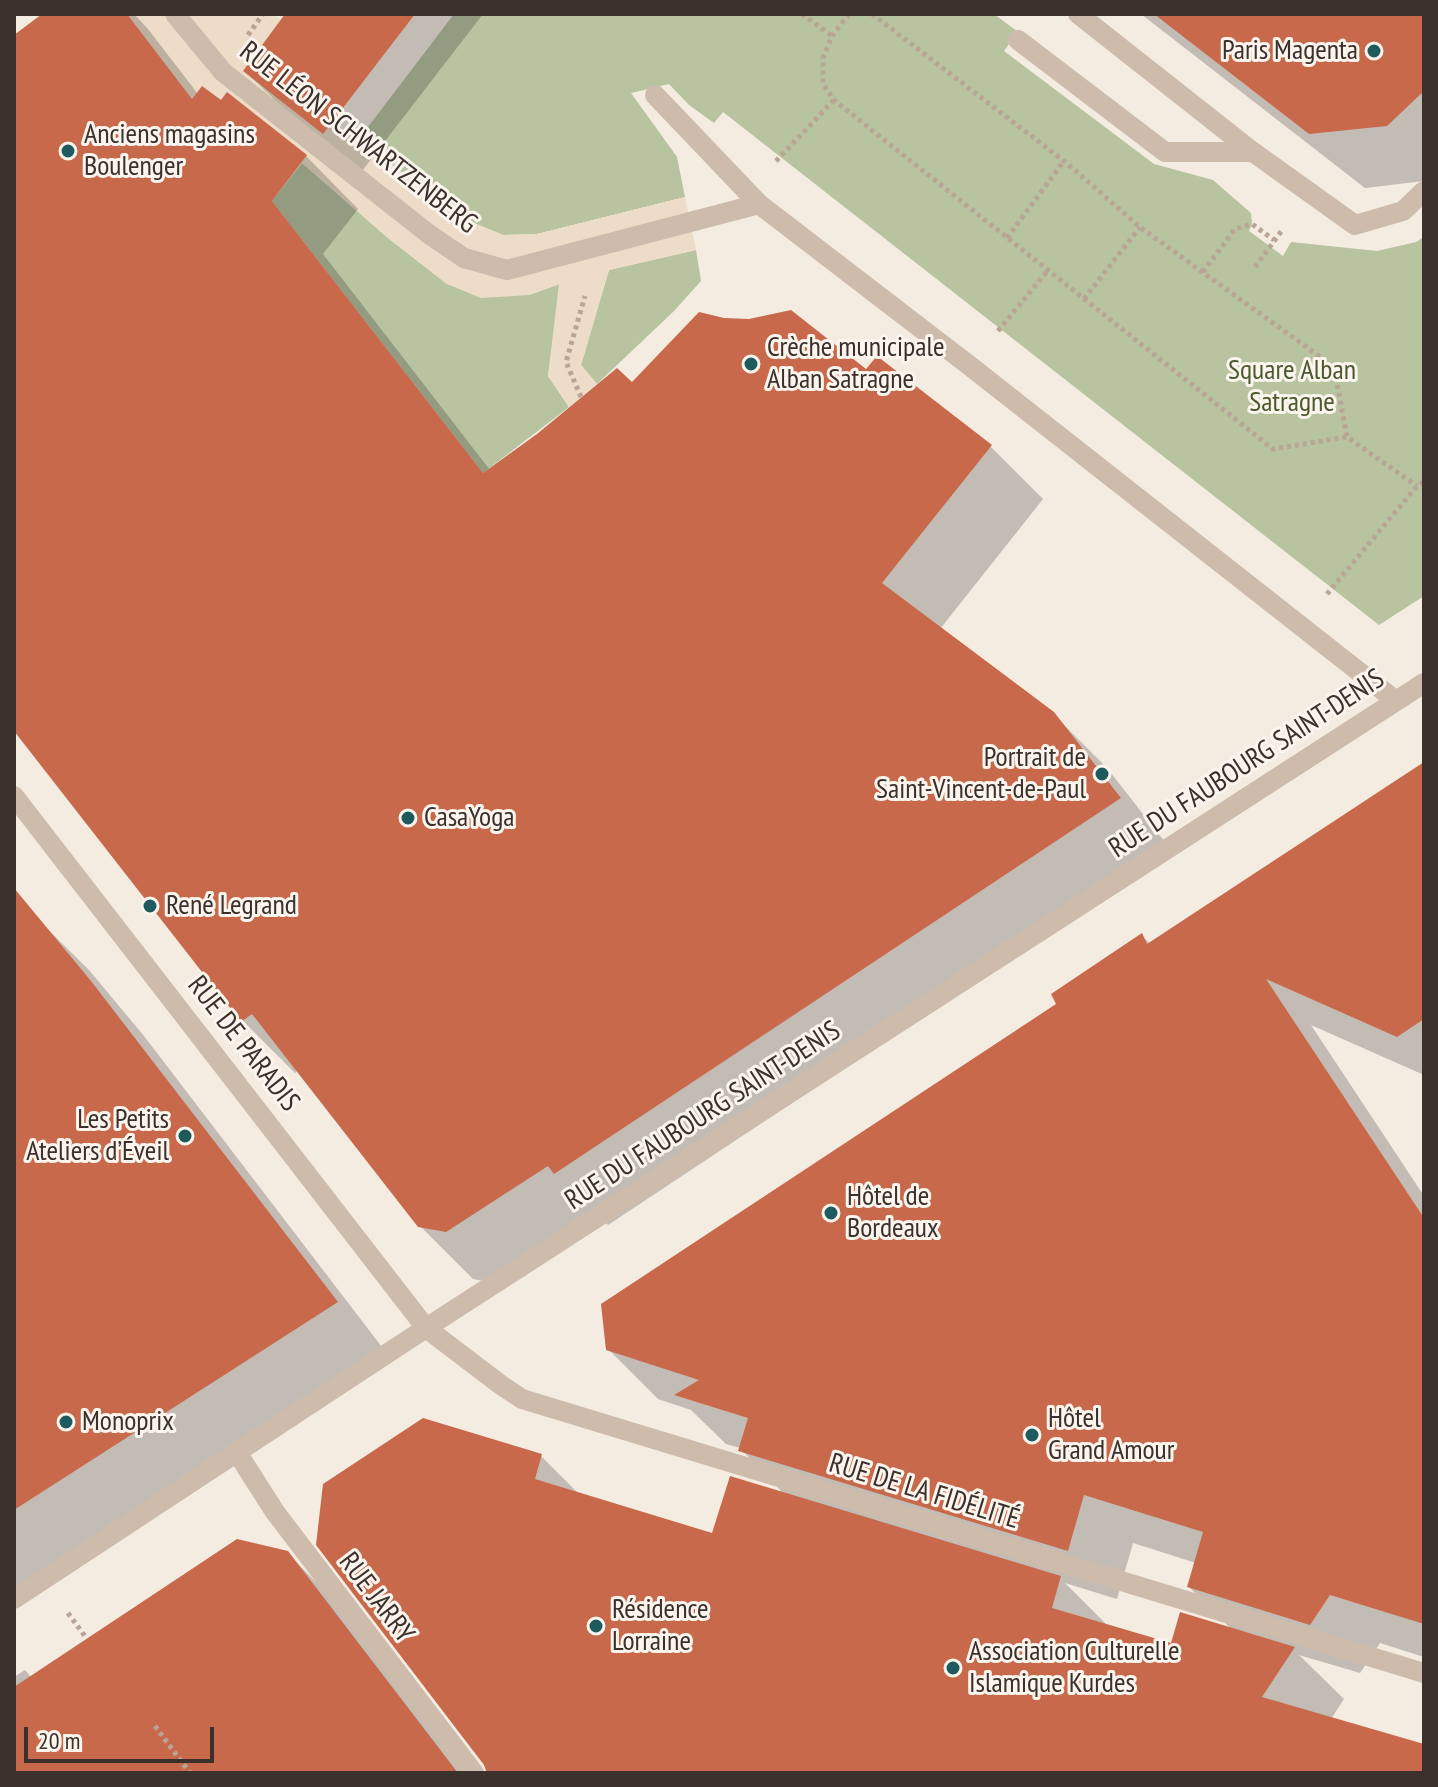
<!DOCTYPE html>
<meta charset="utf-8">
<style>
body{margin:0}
#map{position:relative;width:1438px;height:1787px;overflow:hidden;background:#f4ebe1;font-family:"PT Sans Narrow",sans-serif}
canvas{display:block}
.frame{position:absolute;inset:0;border:16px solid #3b302b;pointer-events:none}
.scale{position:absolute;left:24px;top:1727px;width:190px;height:36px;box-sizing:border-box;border:4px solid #3b302b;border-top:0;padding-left:10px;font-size:24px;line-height:28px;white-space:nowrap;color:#3b302b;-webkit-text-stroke:6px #fbf5ee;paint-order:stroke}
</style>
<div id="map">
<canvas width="1438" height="1787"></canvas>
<div class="frame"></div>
<div class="scale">20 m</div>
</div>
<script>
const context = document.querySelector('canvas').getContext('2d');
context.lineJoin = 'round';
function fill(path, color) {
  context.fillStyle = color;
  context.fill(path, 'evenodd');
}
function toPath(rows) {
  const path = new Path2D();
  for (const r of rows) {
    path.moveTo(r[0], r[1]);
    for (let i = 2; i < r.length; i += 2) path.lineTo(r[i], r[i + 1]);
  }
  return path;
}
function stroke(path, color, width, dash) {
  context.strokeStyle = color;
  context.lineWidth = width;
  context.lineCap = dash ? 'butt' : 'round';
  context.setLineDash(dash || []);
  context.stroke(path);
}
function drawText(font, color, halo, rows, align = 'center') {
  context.font = font + ' "PT Sans Narrow",sans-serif';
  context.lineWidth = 6;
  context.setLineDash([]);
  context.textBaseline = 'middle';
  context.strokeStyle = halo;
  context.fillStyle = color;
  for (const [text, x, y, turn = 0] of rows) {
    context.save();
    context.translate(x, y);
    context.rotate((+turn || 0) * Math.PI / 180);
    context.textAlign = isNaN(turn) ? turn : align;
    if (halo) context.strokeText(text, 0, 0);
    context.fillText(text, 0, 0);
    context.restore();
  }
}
const green = toPath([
 [454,14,994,14,1018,32,1004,51,1154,164,1213,180,1251,213,1252,224,1249,231,1283,256,1291,242,1377,251,1416,242,1424,237,1424,596,1379,625,723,112,714,123,689,105,669,84,631,93,677,157,685,197,537,234,503,235,467,220,358,140],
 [302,163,388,238,447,284,529,295,560,284,548,376,569,407,483,473,272,201],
 [696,250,701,281,674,311,597,384,581,365,609,270]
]);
const plaza = toPath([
 [127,14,273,14,281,20,344,106,334,123,467,220,503,235,537,234,685,197,696,250,609,270,581,365,597,384,569,407,548,376,559,284,529,295,481,298,447,284,388,238,302,163,202,86,192,99]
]);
const shadow = toPath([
 [45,14,134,14,148,29,198,94,306,156,358,209,323,254,490,470,632,384,866,371,878,359,991,447,1043,499,940,629,1053,714,1107,768,1172,851,608,1225,601,1218,500,1284,473,1279,420,1226,298,1070,295,1073,242,1020,14,730,14,37],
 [288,14,483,14,362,171,284,109,245,71],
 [1141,14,1424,14,1424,181,1365,188],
 [1424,765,1424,1075,1311,1025,1424,1196,1424,1657,1380,1643,1360,1673,1299,1655,1344,1699,1331,1719,1424,1761,1424,1773,488,1773,486,1764,318,1544,541,1456,580,1495,713,1536,784,1494,740,1448,726,1444,691,1410,658,1399,608,1349,1058,1004,1142,936,1151,944],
 [1133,1543,1196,1563,1189,1587,1233,1631,1173,1646,1108,1626,1065,1583,1117,1599],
 [14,896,89,970,144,1036,388,1355,14,1596],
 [287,1553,338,1604,467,1773,14,1773,14,1677,25,1670,32,1678]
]);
const building = toPath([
 [42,14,127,14,192,99,202,86,221,100,227,92,307,155,272,201,483,473,537,434,617,368,632,382,699,312,724,318,749,319,791,310,866,369,877,356,992,445,882,583,1054,712,1121,798,554,1174,548,1166,446,1232,418,1227,252,1014,241,1022,14,731,14,35],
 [285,14,415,14,323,134,243,71],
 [1154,14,1424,14,1424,91,1387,126,1309,134],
 [1424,762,1424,1019,1397,1037,1266,979,1424,1218,1424,1624,1330,1595,1310,1625,1187,1587,1203,1532,1084,1495,1068,1551,738,1451,748,1418,674,1395,699,1380,606,1350,601,1304,1056,1004,1051,994,1142,933,1147,944],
 [14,888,91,981,338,1302,14,1510],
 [423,1418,542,1454,535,1479,712,1533,730,1476,1061,1576,1052,1608,1171,1643,1180,1612,1295,1647,1262,1697,1424,1744,1424,1773,487,1773,484,1765,316,1545,323,1484],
 [237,1539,288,1551,458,1773,14,1773,14,1687]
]);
const path = toPath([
 [802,14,832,36],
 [849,14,832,36,823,58,823,84,834,100,1273,449,1347,437,1417,486],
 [872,14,1064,161,1140,227,1334,367,1347,437],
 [248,35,263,14],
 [776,161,834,100],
 [1007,238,1064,161],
 [1255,267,1283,229],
 [1203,272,1235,229,1252,224,1274,240],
 [1084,299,1140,227],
 [998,331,1048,270],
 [581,397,566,362,585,296],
 [1327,594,1417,486,1424,481],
 [68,1613,87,1639],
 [155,1726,190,1773]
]);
const service = toPath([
 [1078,14,1253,152,1355,225,1403,211,1424,191],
 [1018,40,1165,152,1253,152],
 [655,95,759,204]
]);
const pedestrian = toPath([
 [175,14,223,72,430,235,464,258,507,270,759,204]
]);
const minor = toPath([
 [759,204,970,366,1395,700],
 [14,796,426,1328,501,1385,522,1399,1424,1673],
 [238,1454,275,1512,474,1773],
 [14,1599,426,1328,1424,683]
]);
const markers = [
 [1374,51,8,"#1f5a5e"],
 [68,151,8,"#1f5a5e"],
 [751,364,8,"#1f5a5e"],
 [1102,774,8,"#1f5a5e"],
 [408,818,8,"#1f5a5e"],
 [150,906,8,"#1f5a5e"],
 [185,1136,8,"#1f5a5e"],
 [831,1213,8,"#1f5a5e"],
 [66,1422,8,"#1f5a5e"],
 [1032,1435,8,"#1f5a5e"],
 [596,1626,8,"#1f5a5e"],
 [953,1668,8,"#1f5a5e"]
];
const poiNames = [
 ["Paris Magenta",1358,51,"right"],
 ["Anciens magasins",84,135],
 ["Boulenger",84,167],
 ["Crèche municipale",767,348],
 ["Alban Satragne",767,380],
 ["Portrait de",1086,758,"right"],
 ["Saint-Vincent-de-Paul",1086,790,"right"],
 ["CasaYoga",424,818],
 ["René Legrand",166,906],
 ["Les Petits",169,1120,"right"],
 ["Ateliers d’Éveil",169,1152,"right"],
 ["Hôtel de",847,1197],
 ["Bordeaux",847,1229],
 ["Hôtel",1048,1419],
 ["Grand Amour",1048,1451],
 ["Monoprix",82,1422],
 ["Résidence",612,1610],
 ["Lorraine",612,1642],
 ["Association Culturelle",969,1652],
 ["Islamique Kurdes",969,1684]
];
const streetNames = [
 ["RUE LÉON SCHWARTZENBERG",358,138,38],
 ["RUE DU FAUBOURG SAINT-DENIS",1247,764,-33],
 ["RUE DE PARADIS",243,1044,52],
 ["RUE DU FAUBOURG SAINT-DENIS",703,1116,-33],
 ["RUE DE LA FIDÉLITÉ",924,1492,17],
 ["RUE JARRY",376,1598,53]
];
const parkNames = [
 ["Square Alban",1292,371],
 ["Satragne",1292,403]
];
fill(green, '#b8c4a0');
fill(plaza, '#ecdcc8');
fill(shadow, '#0003');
fill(building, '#c8694b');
stroke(path, '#b9a596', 5, [4, 4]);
stroke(service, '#cdbbac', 20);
stroke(pedestrian, '#cdbbac', 20);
stroke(minor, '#cdbbac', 20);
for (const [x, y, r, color] of markers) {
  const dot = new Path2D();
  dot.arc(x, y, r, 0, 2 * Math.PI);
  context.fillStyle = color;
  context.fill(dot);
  stroke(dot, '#fbf5ee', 3);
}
drawText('28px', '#3b302b', '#fbf5ee', poiNames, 'left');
drawText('28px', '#3b302b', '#fbf5ee', streetNames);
drawText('28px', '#4a5a2e', '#fbf5ee', parkNames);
</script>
